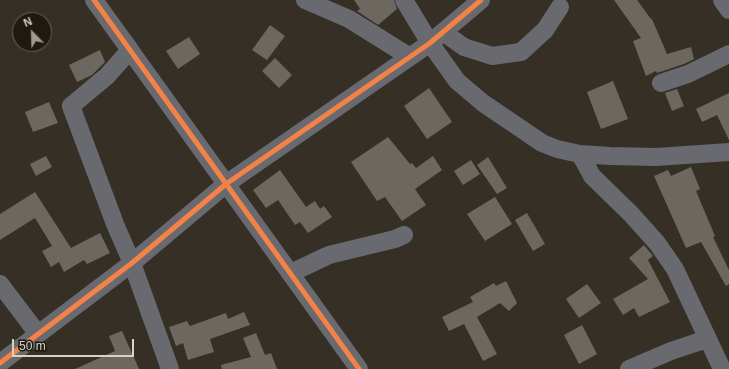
<!DOCTYPE html>
<style>
body{margin:0}
#map{position:relative;width:729px;height:369px;overflow:hidden;background:#352f25;font-family:Helvetica,sans-serif}
canvas{display:block}
.north{position:absolute;left:12px;top:12px;width:40px;height:40px;box-sizing:border-box;background:#1e1a12;border:1px solid #68645a;border-radius:50%;rotate:337deg;font-size:11px;font-weight:700;line-height:16px;text-align:center;color:#d8d2c7}
.north::after{content:'';display:block;margin:auto;width:14px;height:18px;background:#9f998e;clip-path:polygon(50% 0,100% 100%,50% 72%,0 100%)}
.scale{position:absolute;left:12px;top:339px;width:122px;height:18px;box-sizing:border-box;border:2px solid #d8d2c7;border-top:0;padding-left:5px;font-size:12px;line-height:14px;white-space:nowrap;color:#d8d2c7;-webkit-text-stroke:3px #1e1a12;paint-order:stroke}
</style>
<div id="map">
<canvas width="729" height="369"></canvas>
<div class="north">N</div>
<div class="scale">50 m</div>
</div>
<script>
const context = document.querySelector('canvas').getContext('2d');
context.lineJoin = 'round';
function fill(path, color) {
  context.fillStyle = color;
  context.fill(path, 'evenodd');
}
function toPath(rows) {
  const path = new Path2D();
  for (const r of rows) {
    path.moveTo(r[0], r[1]);
    for (let i = 2; i < r.length; i += 2) path.lineTo(r[i], r[i + 1]);
  }
  return path;
}
function stroke(path, color, width, dash) {
  context.strokeStyle = color;
  context.lineWidth = width;
  context.lineCap = dash ? 'butt' : 'round';
  context.setLineDash(dash || []);
  context.stroke(path);
}
const building = toPath([
 [354,0,394,0,397,9,378,25,357,11,360,9],
 [614,0,637,0,651,19,652,19,667,54,691,47,694,59,684,64,657,73,656,71,646,76,633,41,641,38],
 [270,25,285,36,267,60,252,50],
 [189,37,200,54,178,69,166,51],
 [100,50,105,62,92,75,77,82,69,65],
 [275,58,292,75,279,88,262,71],
 [613,81,628,119,601,129,587,92],
 [429,88,452,122,427,139,404,106],
 [677,89,684,106,672,111,665,93],
 [729,93,729,140,717,115,702,122,696,109],
 [49,102,58,123,33,132,25,112],
 [388,137,410,164,412,163,416,168,433,156,442,170,415,189,426,205,402,221,385,197,377,201,351,162],
 [46,156,52,167,36,176,30,164],
 [488,157,507,188,497,194,477,165],
 [471,160,480,174,463,185,454,171],
 [691,167,700,189,696,191,715,236,713,237,729,270,729,284,726,286,701,242,686,248,654,176,668,170,671,176],
 [280,170,306,207,315,201,320,209,324,206,332,217,308,233,300,222,295,225,278,200,266,208,253,190],
 [35,192,71,248,100,233,110,253,87,264,84,260,64,272,59,262,51,267,42,251,52,246,35,218,0,240,0,214],
 [495,197,512,224,485,241,467,214],
 [527,213,545,244,533,251,515,220],
 [644,245,653,256,648,260,670,302,639,317,634,308,623,315,613,299,648,279,629,258],
 [506,281,517,303,509,311,500,303,477,317,497,354,483,361,464,324,449,331,442,317,473,302,470,297,494,283,496,286],
 [587,284,601,303,579,318,566,299],
 [244,312,250,325,210,339,214,352,188,360,183,343,176,346,169,327,187,321,190,326,226,313,228,319],
 [582,325,597,354,579,364,564,335],
 [122,331,139,369,75,369,115,351,109,336],
 [256,333,265,355,271,353,277,369,222,369,221,365,251,357,243,338]
]);
const minor = toPath([
 [94,0,359,369],
 [305,0,349,19,410,57],
 [404,0,430,43,457,81,483,103,542,143,557,149,580,154,610,156,656,157,729,152],
 [722,0,729,10],
 [443,32,464,47,492,56,521,52,545,30,560,7],
 [123,40,130,50,107,76,71,106,115,224,132,263,170,369],
 [661,83,688,74,729,54],
 [580,154,592,176,631,214,657,243,675,269,722,369],
 [291,273,329,255,395,239,404,235],
 [0,284,38,334],
 [0,363,132,263,226,184,430,43,481,0],
 [629,369,671,351,707,339]
]);
const cycleway = toPath([
 [94,0,359,369],
 [0,363,132,263,226,184,430,43,481,0]
]);
fill(building, '#6d685f');
stroke(minor, '#686a70', 18);
stroke(cycleway, '#f48246', 5);
</script>
